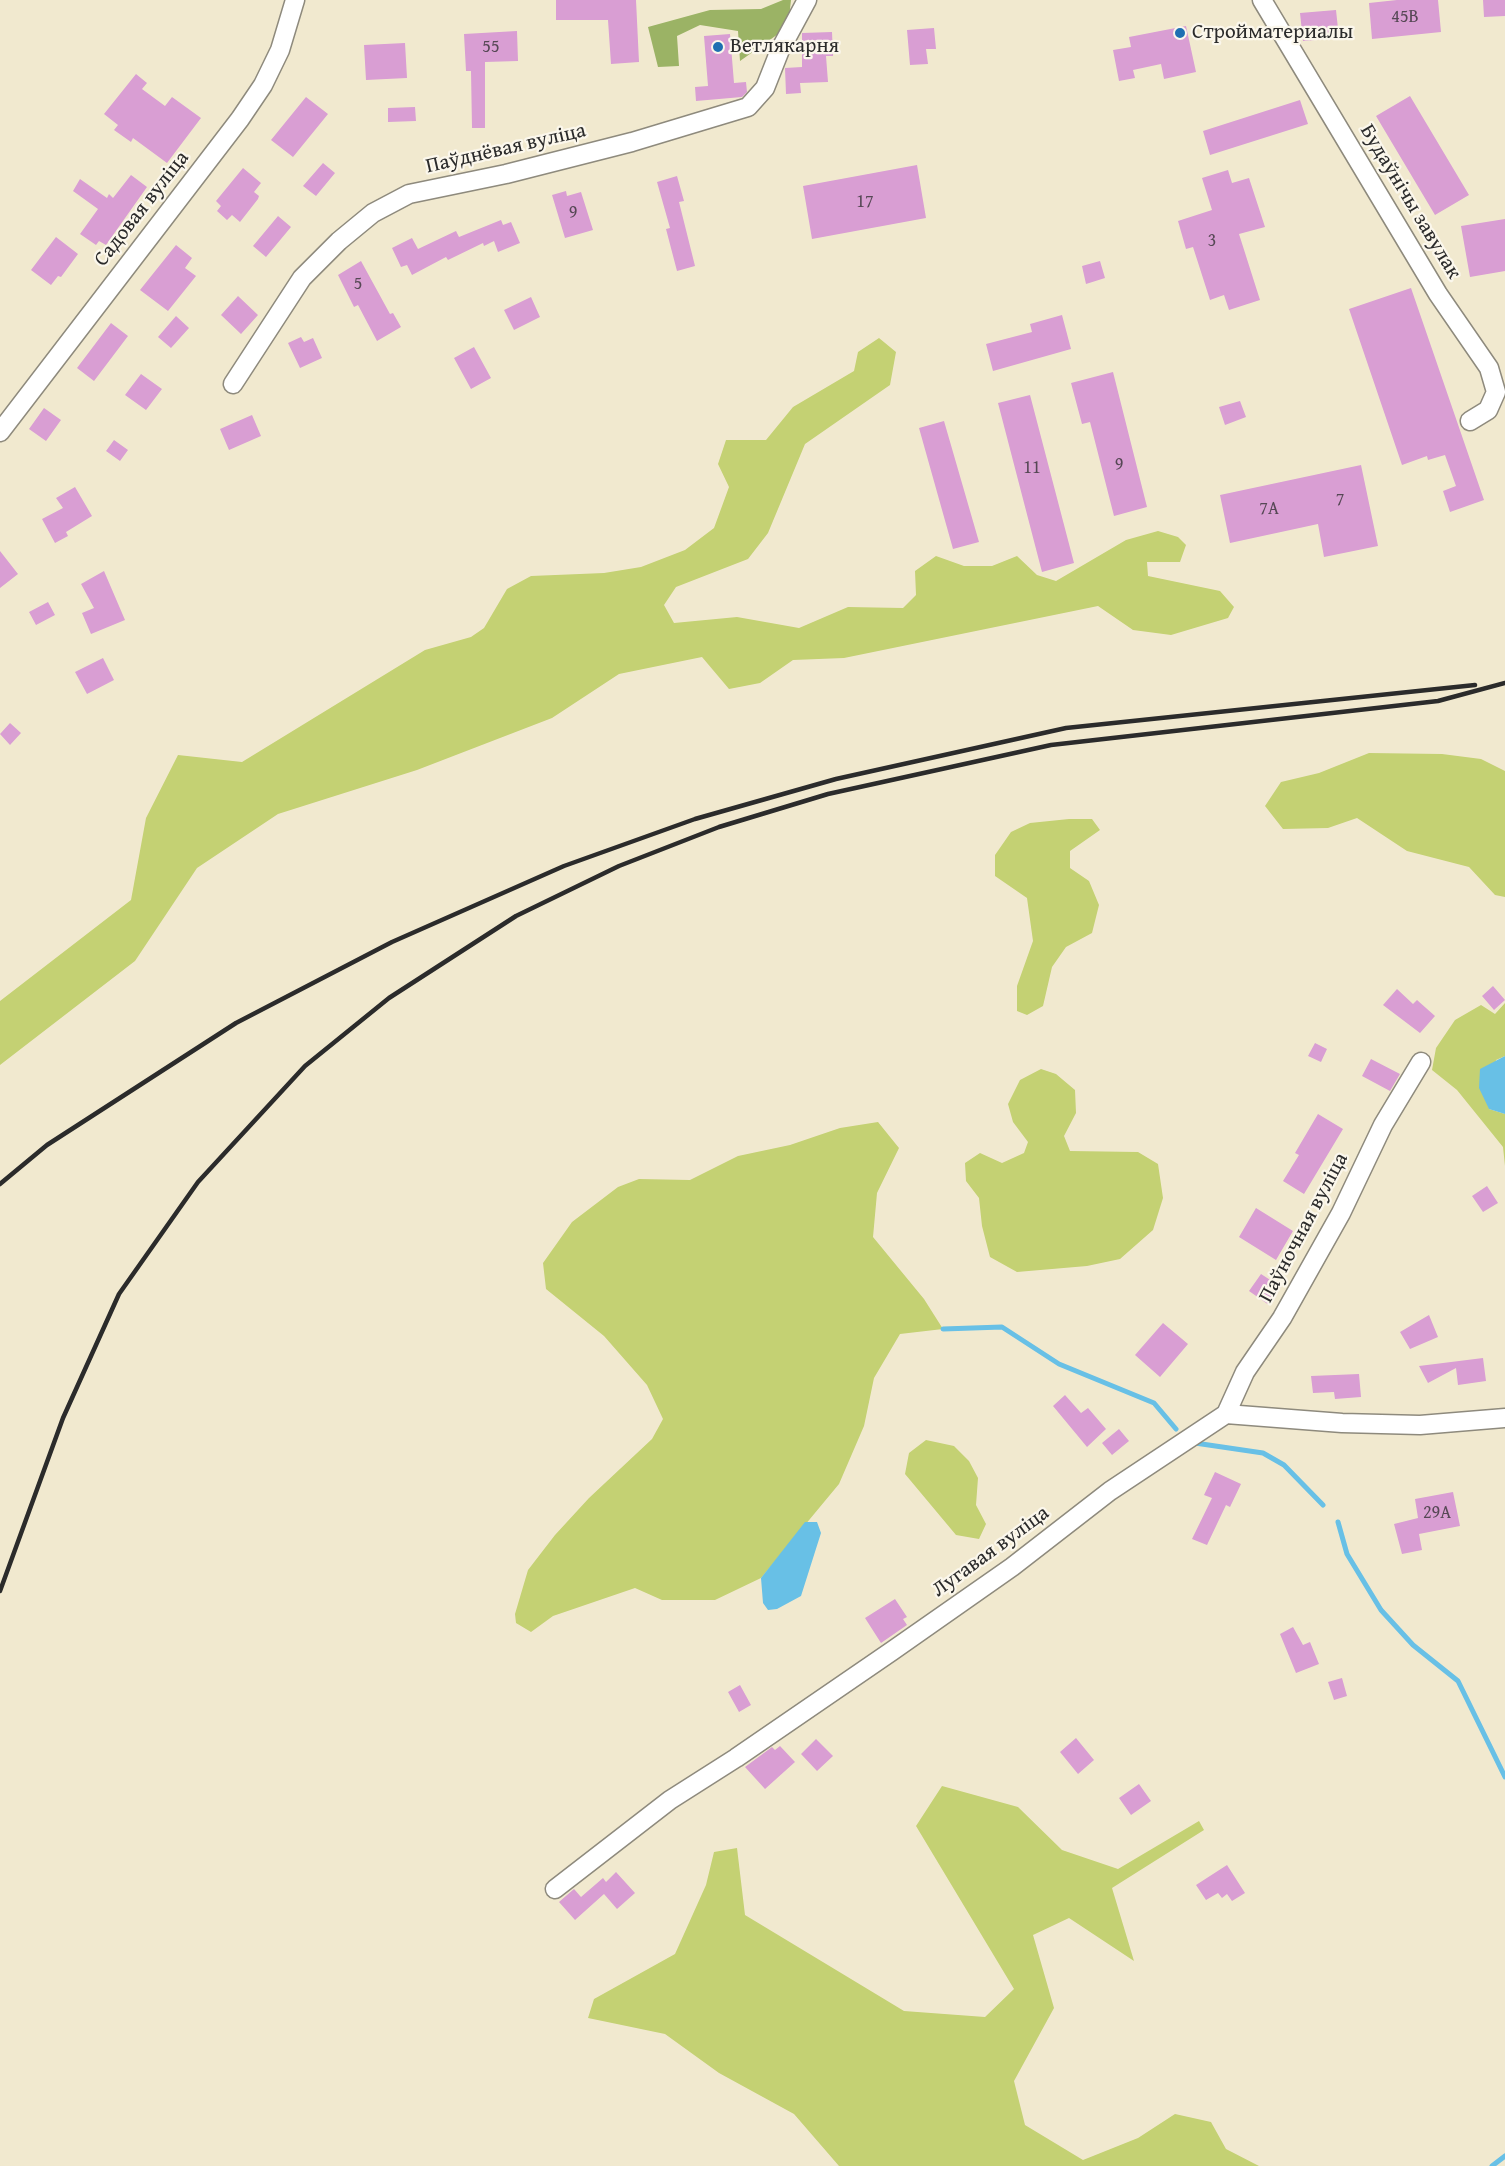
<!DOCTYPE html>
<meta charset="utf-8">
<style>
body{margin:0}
canvas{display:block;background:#f1e9cf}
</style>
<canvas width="1505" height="2166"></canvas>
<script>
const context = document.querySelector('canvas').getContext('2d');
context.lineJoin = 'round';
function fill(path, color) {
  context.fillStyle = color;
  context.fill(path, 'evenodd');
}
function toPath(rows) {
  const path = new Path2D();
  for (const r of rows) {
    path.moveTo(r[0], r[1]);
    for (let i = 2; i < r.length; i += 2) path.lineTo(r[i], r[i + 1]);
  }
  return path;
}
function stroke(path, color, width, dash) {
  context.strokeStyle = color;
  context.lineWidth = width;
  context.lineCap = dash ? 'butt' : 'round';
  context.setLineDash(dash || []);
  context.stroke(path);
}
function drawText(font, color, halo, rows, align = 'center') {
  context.font = font + ' "Gentium Book Plus",serif';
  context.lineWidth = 4.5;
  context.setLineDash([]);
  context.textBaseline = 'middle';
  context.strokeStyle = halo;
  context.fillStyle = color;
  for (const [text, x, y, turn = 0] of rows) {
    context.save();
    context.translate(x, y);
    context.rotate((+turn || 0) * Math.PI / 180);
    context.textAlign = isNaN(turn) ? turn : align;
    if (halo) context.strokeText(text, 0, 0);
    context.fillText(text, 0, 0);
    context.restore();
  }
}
const green = toPath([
 [879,338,896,352,890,385,805,444,768,533,748,559,676,587,664,605,674,623,737,617,799,628,848,607,903,608,916,595,915,571,936,556,964,566,992,566,1017,556,1037,575,1056,581,1126,540,1158,531,1178,537,1186,545,1180,562,1147,562,1148,576,1220,591,1234,607,1228,618,1171,635,1133,630,1098,606,844,658,793,660,760,683,729,689,702,657,619,674,552,718,417,770,278,814,197,868,135,961,0,1065,0,1001,131,900,146,818,178,755,242,762,425,650,471,637,484,628,507,589,531,576,604,573,641,567,685,550,714,528,729,487,718,464,726,440,766,440,793,407,854,371,858,352],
 [1369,753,1442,754,1481,759,1505,771,1505,897,1495,895,1469,867,1407,851,1357,818,1328,828,1283,829,1265,806,1281,782,1319,773],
 [1069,819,1092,819,1100,830,1070,851,1070,868,1089,881,1099,905,1092,933,1066,947,1052,967,1043,1006,1027,1015,1017,1011,1017,986,1033,941,1027,898,995,876,995,855,1011,832,1030,823],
 [1505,1003,1505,1056,1496,1060,1489,1109,1505,1114,1505,1166,1503,1147,1457,1090,1432,1070,1436,1048,1455,1020,1481,1005,1495,1014],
 [1041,1069,1056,1074,1075,1090,1076,1113,1064,1136,1070,1151,1138,1152,1158,1164,1163,1198,1153,1230,1120,1259,1087,1266,1017,1272,990,1257,982,1226,979,1198,966,1181,965,1163,980,1153,1002,1163,1024,1153,1028,1142,1013,1122,1008,1104,1020,1080],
 [878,1122,899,1148,877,1193,873,1237,924,1299,943,1329,900,1334,874,1378,864,1426,839,1484,761,1578,715,1600,662,1600,635,1588,553,1616,531,1632,516,1623,515,1614,528,1570,555,1535,589,1498,652,1439,663,1419,647,1385,604,1336,546,1289,543,1263,572,1222,618,1187,639,1179,690,1180,738,1156,790,1145,840,1128],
 [926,1440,954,1446,969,1461,978,1478,976,1505,986,1524,979,1539,956,1535,905,1474,909,1453],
 [942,1786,1018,1807,1062,1850,1118,1869,1199,1821,1204,1830,1112,1888,1134,1961,1069,1918,1033,1935,1054,2008,1014,2081,1025,2125,1083,2160,1138,2138,1175,2114,1211,2122,1226,2149,1259,2166,839,2166,794,2114,719,2073,665,2034,588,2018,594,1999,675,1954,706,1885,714,1852,737,1848,745,1915,904,2011,985,2017,1014,1989,916,1826]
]);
const forest = toPath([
 [783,0,791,0,788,27,740,61,738,31,700,25,677,36,679,66,658,67,648,27,710,10,761,9]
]);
const water = toPath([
 [1505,1056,1505,1114,1489,1109,1479,1088,1480,1069],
 [805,1522,817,1522,821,1533,801,1596,777,1609,768,1610,763,1603,761,1578]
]);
const stream = toPath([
 [943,1329,1002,1327,1059,1364,1154,1403,1176,1429],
 [1195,1443,1263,1453,1284,1465,1323,1505],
 [1338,1522,1347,1554,1381,1610,1413,1645,1458,1681,1505,1777],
 [1492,2166,1505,2156]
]);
const building = toPath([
 [556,0,636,0,639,62,611,64,608,20,556,20],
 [1397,0,1438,0,1441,32,1372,39,1369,3],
 [1483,0,1505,0,1505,16,1484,17],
 [1336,10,1339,38,1303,41,1300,13],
 [1186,26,1196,72,1164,79,1161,64,1133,70,1135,78,1119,81,1113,50,1131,47,1129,37],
 [934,28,936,49,926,49,928,64,910,65,907,30],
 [517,31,518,61,485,62,485,128,472,128,471,71,466,71,464,34],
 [832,32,833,56,826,56,828,82,800,83,801,93,786,94,785,68,802,67,802,33],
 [730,34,734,83,746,82,747,92,742,97,696,101,695,87,708,86,704,36],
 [405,43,407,78,366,80,364,45],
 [136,74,147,83,142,89,165,106,172,97,201,118,167,163,133,138,131,142,114,130,118,125,104,114],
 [1410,96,1469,195,1435,215,1376,116],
 [306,97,328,114,293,157,271,140],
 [1300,100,1308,124,1210,155,1203,131],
 [415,107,416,121,388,122,388,108],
 [323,163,335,173,316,196,303,186],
 [917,165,926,218,812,239,803,186],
 [243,168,261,183,254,192,259,196,258,199,240,222,232,215,227,220,217,211,221,206,216,201],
 [1228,170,1232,183,1249,178,1265,227,1239,234,1260,300,1229,310,1224,295,1210,300,1193,247,1186,249,1178,221,1212,210,1202,178],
 [131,175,147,187,106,245,99,241,96,245,80,234,98,209,73,191,80,179,107,198,109,194,113,198],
 [677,176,684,201,679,202,695,266,677,271,666,229,670,228,657,182],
 [566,191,567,196,581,192,593,230,565,238,552,195],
 [278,216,291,227,266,257,253,246],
 [1505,219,1505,271,1470,277,1461,226],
 [501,220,503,225,511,222,520,243,498,252,494,241,484,246,483,243,448,260,446,257,412,275,407,265,401,267,392,248,412,238,418,249,456,231,459,237],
 [56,237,78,254,61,277,58,276,51,285,31,270],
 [176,245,192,258,185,268,196,276,168,311,140,290],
 [361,261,390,314,393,313,401,327,377,341,358,305,354,307,338,275],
 [1100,261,1105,278,1086,284,1082,266],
 [1411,288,1484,500,1450,512,1443,491,1456,486,1445,455,1428,460,1427,456,1402,465,1349,309],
 [238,296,258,315,241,334,221,315],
 [531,297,540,317,514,330,504,310],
 [1062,315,1071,349,993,371,986,344,1032,332,1030,324],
 [176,316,189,328,171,348,158,337],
 [111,323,128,336,94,381,77,368],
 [301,337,304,342,313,338,322,358,300,368,288,343],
 [474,347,491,378,471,389,454,358],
 [1113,372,1147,507,1114,516,1090,422,1082,424,1071,383],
 [141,374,162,389,146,410,125,395],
 [1030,395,1074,563,1042,572,998,403],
 [1240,401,1246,417,1225,425,1219,407],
 [44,408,61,420,46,441,29,429],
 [252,415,261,436,229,450,220,429],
 [944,421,979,542,953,549,919,428],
 [114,440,128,450,120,461,106,451],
 [1361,465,1378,546,1324,557,1318,524,1230,543,1220,495],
 [75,487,92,516,66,532,68,536,55,543,42,519,63,508,56,498],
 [0,551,18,574,0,588],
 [104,571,125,620,91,634,82,613,94,608,81,584],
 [48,602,55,615,36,625,29,612],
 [103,658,114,680,87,694,75,672],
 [10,723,21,733,10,745,0,734],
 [1493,986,1505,1000,1494,1010,1482,996],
 [1397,989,1413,1004,1417,1000,1435,1016,1420,1033,1383,1005],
 [1315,1043,1327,1049,1321,1062,1308,1056],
 [1371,1059,1400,1074,1390,1091,1362,1076],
 [1318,1114,1343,1129,1304,1194,1283,1181,1299,1155,1295,1153],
 [1487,1186,1498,1203,1483,1212,1472,1196],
 [1256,1208,1293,1231,1276,1260,1239,1237],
 [1261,1274,1281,1287,1269,1305,1249,1291],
 [1429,1315,1438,1337,1410,1349,1400,1332],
 [1163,1323,1188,1344,1160,1377,1135,1355],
 [1483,1358,1486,1381,1458,1385,1456,1368,1428,1383,1419,1366],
 [1359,1374,1361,1397,1335,1399,1334,1392,1313,1393,1311,1376],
 [1065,1395,1081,1413,1088,1408,1106,1429,1087,1447,1053,1406],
 [1119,1429,1129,1441,1112,1455,1102,1443],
 [1215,1472,1241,1484,1230,1507,1226,1505,1207,1545,1192,1539,1212,1498,1204,1495],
 [1453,1492,1460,1526,1419,1534,1422,1550,1402,1554,1394,1524,1418,1518,1415,1499],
 [895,1599,907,1617,903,1619,907,1625,881,1643,865,1618],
 [1293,1627,1303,1645,1310,1642,1319,1664,1296,1673,1280,1634],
 [1342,1678,1347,1696,1334,1700,1328,1682],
 [740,1685,751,1705,739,1712,728,1692],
 [1076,1738,1094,1760,1078,1774,1060,1752],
 [816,1739,833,1756,817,1771,801,1754],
 [780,1746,795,1762,765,1789,745,1767,772,1747,775,1750],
 [1139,1784,1151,1801,1131,1815,1119,1798],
 [1227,1865,1245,1893,1232,1901,1227,1894,1222,1898,1218,1893,1206,1900,1196,1885],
 [616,1872,635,1893,617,1909,604,1894,575,1920,559,1902,574,1889,581,1897,603,1878,606,1882]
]);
const minor = toPath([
 [1262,0,1438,294,1489,368,1496,392,1488,410,1470,421],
 [233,384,302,278,339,241,373,213,409,194,506,174,632,142,748,107,765,88,780,50,807,0],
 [0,432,240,119,263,85,280,50,295,0],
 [1226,1414,1245,1372,1282,1318,1341,1213,1383,1125,1421,1062],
 [555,1889,670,1800,736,1758,892,1651,1012,1567,1110,1491,1226,1414,1342,1423,1420,1425,1505,1418]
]);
const rail = toPath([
 [0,1184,47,1145,236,1023,392,942,564,866,695,819,836,779,1066,728,1475,685],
 [0,1591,63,1418,119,1294,198,1182,305,1066,389,998,516,916,619,866,719,827,828,794,1051,745,1438,701,1505,683]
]);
const markers = [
 [1180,33,6,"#1f6fb2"],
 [718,47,6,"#1f6fb2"]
];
const numberNames = [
 ["45В",1405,17],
 ["55",491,47],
 ["17",865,202],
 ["9",573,213],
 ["3",1212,241],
 ["5",358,284],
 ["9",1119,465],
 ["11",1032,468],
 ["7",1340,500],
 ["7А",1269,509],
 ["29А",1437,1513]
];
const poiNames = [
 ["Стройматериалы",1192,33],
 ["Ветлякарня",730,47]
];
const streetNames = [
 ["Паўднёвая вуліца",506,149,-13],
 ["Будаўнічы завулак",1410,202,59],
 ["Садовая вуліца",142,209,-52],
 ["Паўночная вуліца",1304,1228,-62],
 ["Лугавая вуліца",991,1552,-36]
];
fill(green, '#c4d173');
fill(forest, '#9bb365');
fill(water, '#68c0e6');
stroke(stream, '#68c0e6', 5);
fill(building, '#d99ed3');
stroke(minor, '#8e8a7d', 21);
stroke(minor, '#fff', 18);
stroke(rail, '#2b2b2b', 4.5);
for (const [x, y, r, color] of markers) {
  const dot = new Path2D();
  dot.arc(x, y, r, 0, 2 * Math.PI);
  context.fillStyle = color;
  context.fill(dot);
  stroke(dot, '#fbf7ec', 2);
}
drawText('18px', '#564855', null, numberNames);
drawText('21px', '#2b2b2b', '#fbf7ec', poiNames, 'left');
drawText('21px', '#2b2b2b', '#fbf7ec', streetNames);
</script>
